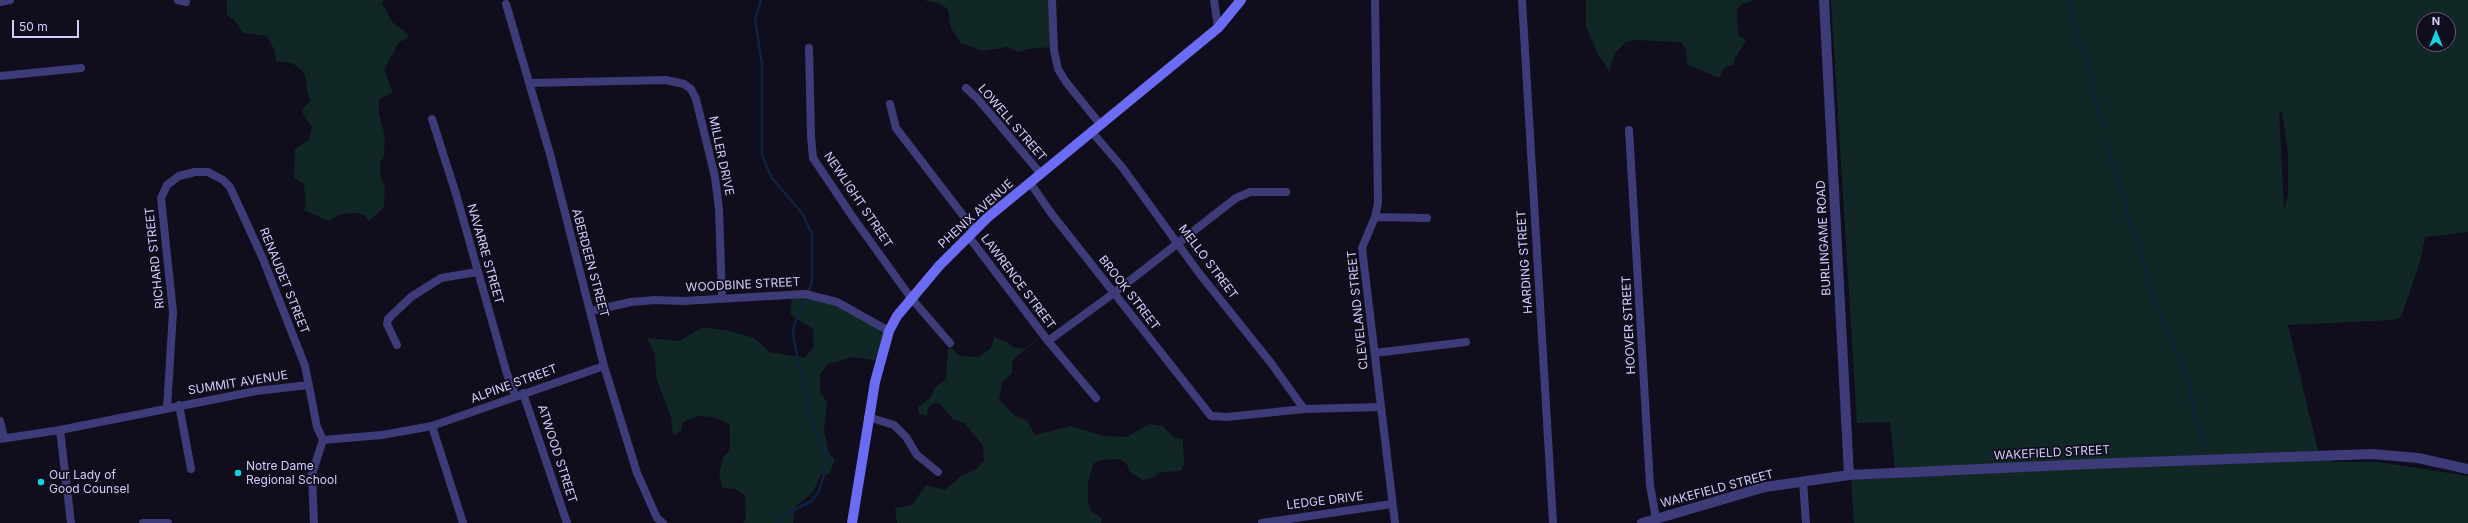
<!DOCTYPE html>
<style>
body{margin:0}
#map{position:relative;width:2468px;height:523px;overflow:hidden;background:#100d1d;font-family:Inter,sans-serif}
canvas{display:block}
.north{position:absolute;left:2416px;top:12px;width:40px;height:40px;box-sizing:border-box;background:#100d1d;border:1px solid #5e5a76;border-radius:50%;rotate:0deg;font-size:11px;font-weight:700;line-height:16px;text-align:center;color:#d2cdfb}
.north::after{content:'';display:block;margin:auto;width:14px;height:18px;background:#11d3e4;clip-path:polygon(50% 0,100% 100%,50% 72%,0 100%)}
.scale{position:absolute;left:12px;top:20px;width:67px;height:18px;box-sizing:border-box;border:2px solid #d2cdfb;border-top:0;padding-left:5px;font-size:12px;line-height:14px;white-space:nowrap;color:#d2cdfb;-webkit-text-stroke:3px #100d1d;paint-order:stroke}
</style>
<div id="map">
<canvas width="2468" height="523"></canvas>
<div class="north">N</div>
<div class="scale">50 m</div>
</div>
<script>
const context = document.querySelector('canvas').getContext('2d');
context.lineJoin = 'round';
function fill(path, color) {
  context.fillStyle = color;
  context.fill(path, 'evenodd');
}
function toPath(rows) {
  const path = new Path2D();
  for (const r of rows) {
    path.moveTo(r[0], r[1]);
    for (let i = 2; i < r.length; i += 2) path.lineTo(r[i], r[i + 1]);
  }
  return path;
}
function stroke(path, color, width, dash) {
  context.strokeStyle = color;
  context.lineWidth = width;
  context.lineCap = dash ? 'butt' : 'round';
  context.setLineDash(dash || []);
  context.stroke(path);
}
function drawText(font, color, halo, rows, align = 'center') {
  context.font = font + ' Inter,sans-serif';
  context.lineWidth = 3.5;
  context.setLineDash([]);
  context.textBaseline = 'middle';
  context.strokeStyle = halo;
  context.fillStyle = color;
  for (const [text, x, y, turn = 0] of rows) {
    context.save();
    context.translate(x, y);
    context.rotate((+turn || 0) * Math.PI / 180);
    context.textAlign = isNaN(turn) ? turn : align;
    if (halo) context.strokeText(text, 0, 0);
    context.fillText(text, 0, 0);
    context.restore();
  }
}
const green = toPath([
 [227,0,384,0,382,3,392,22,407,33,408,38,399,42,384,70,393,92,379,99,379,114,385,136,384,156,380,163,381,179,385,186,384,207,369,221,364,215,358,213,340,214,329,221,304,210,306,204,304,184,294,178,295,149,309,140,312,127,303,114,303,109,311,100,307,93,306,79,303,71,292,63,276,61,275,51,267,36,243,33,235,21,227,15],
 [923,0,1053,0,1052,47,1028,49,1018,52,1008,47,983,51,961,43,951,28,948,9,938,3],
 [1586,0,1756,0,1742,4,1737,10,1738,35,1746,40,1734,60,1734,65,1725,67,1719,78,1687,64,1686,49,1681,42,1634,40,1626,42,1615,53,1609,71,1598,54,1586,27],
 [1831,0,2468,0,2468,232,2425,237,2420,262,2401,317,2394,320,2288,325,2319,455,2332,455,2333,462,2379,462,2468,476,2468,523,1854,523,1851,480,1896,478,1890,422,1857,423],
 [2424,20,2448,20,2448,44,2424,44],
 [2279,110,2282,112,2288,152,2288,196,2284,209],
 [808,293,887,329,880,361,853,357,828,364,820,374,820,392,827,403,824,432,829,453,835,460,829,474,821,474,813,492,795,507,793,523,743,523,746,520,745,495,735,489,723,488,719,475,723,457,730,450,730,425,714,417,697,416,683,422,681,431,673,435,671,417,656,377,655,354,647,338,679,341,703,327,730,331,754,338,770,352,805,358,814,346,813,329,791,315,791,310,792,294],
 [1042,335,1013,360,1012,373,1002,382,999,399,1014,415,1027,421,1035,435,1071,426,1104,436,1126,437,1150,424,1163,426,1174,438,1183,439,1184,464,1181,471,1161,472,1152,478,1143,480,1131,473,1126,463,1119,459,1101,460,1093,464,1088,484,1088,504,1092,512,1102,518,1101,523,897,523,895,508,912,505,926,485,945,490,961,476,976,469,984,461,983,445,964,423,953,419,940,404,934,403,928,408,927,416,919,414,918,407,931,397,934,388,946,379,948,345,960,356,979,357,991,348,994,337,1007,342,1013,347,1024,349]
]);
const stream = toPath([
 [761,0,755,19,762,64,762,155,771,177,802,213,812,234,812,282,793,329,794,341,812,422,827,456,826,467,819,491,812,501,787,513,778,523],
 [2069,0,2078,39,2090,66,2092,87,2103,128],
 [2106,139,2113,168,2125,197,2129,223,2138,241,2151,293,2182,364,2191,389,2194,416,2205,443]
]);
const minor = toPath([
 [178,0,186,2],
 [1052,0,1054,50,1058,69,1066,82,1100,124],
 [1214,0,1218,28],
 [1375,0,1378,203,1375,217,1362,248,1395,523],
 [1522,0,1553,523],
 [0,2,10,0],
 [506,4,550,154,604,366,637,473,657,518,663,523],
 [809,48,811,137,813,158,852,216,911,298,950,343],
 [0,76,81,68],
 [529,83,666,80,684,84,691,89,696,99,715,177,719,209,722,298],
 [966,88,977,98,1041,174],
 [890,104,896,128,975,231],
 [432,119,456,194,507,374,515,395],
 [1629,130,1650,485,1656,519],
 [1091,131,1122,167,1199,273,1271,363,1304,409],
 [1031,184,1051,213,1211,416,1227,417,1304,409,1381,407],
 [1375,217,1427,218],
 [969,237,1048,341,1096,398],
 [591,311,631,302,655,300,683,301,805,294,837,302,889,331],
 [1048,341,1114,293,1236,198,1250,192,1286,192],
 [397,345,387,324,388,319,411,297,441,278,477,272],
 [1375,353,1466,342],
 [523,393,567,523],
 [179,405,191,469],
 [167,408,173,312,161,198,167,185,179,176,195,172,208,172,223,180,230,187,263,259,305,366,317,427,323,440],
 [868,417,894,425,906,437,917,455,938,472],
 [0,421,4,438],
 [432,426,463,523],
 [60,430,71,523],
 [0,439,60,430,256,391,309,385],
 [323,440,382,435,432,426,604,366],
 [1803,481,1806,523],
 [143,523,168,523],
 [314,523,312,474,323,440],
 [1262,523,1392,504]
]);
const tertiary = toPath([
 [1824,0,1849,475],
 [1642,523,1765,487,1849,475,2089,464,2372,454,2418,458,2468,469]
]);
const secondary = toPath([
 [852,523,875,382,889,331,897,316,939,266,987,218,1218,28,1241,0]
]);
const markers = [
 [238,473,4,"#11d3e4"],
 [41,482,4,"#11d3e4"]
];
const streetNames = [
 ["LOWELL STREET",1012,123,49],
 ["MILLER DRIVE",721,156,78],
 ["NEWLIGHT STREET",858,200,56],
 ["PHENIX AVENUE",976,214,-42],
 ["BURLINGAME ROAD",1824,238,-93],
 ["NAVARRE STREET",485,254,74],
 ["RICHARD STREET",155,258,-96],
 ["MELLO STREET",1208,262,53],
 ["HARDING STREET",1525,262,-94],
 ["ABERDEEN STREET",590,263,75],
 ["RENAUDET STREET",284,281,68],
 ["LAWRENCE STREET",1018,282,53],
 ["WOODBINE STREET",743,285,-3],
 ["BROOK STREET",1129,293,52],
 ["CLEVELAND STREET",1358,310,-96],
 ["HOOVER STREET",1629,325,-93],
 ["SUMMIT AVENUE",238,383,-9],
 ["ALPINE STREET",514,384,-20],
 ["WAKEFIELD STREET",2052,453,-3],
 ["ATWOOD STREET",557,454,72],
 ["WAKEFIELD STREET",1717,489,-15],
 ["LEDGE DRIVE",1325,501,-7]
];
const poiNames = [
 ["Notre Dame",246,466],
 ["Regional School",246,480],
 ["Our Lady of",49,475],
 ["Good Counsel",49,489]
];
fill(green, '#112725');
stroke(stream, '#0f233f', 2.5);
stroke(minor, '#3d3c79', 8);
stroke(tertiary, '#3d3c79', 10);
stroke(secondary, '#6c6bf4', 10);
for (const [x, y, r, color] of markers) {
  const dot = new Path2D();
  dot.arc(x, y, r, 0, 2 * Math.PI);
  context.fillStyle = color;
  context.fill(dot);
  stroke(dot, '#100d1d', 1.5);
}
drawText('12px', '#d2cdfb', '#100d1d', streetNames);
drawText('12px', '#d2cdfb', '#100d1d', poiNames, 'left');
</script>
